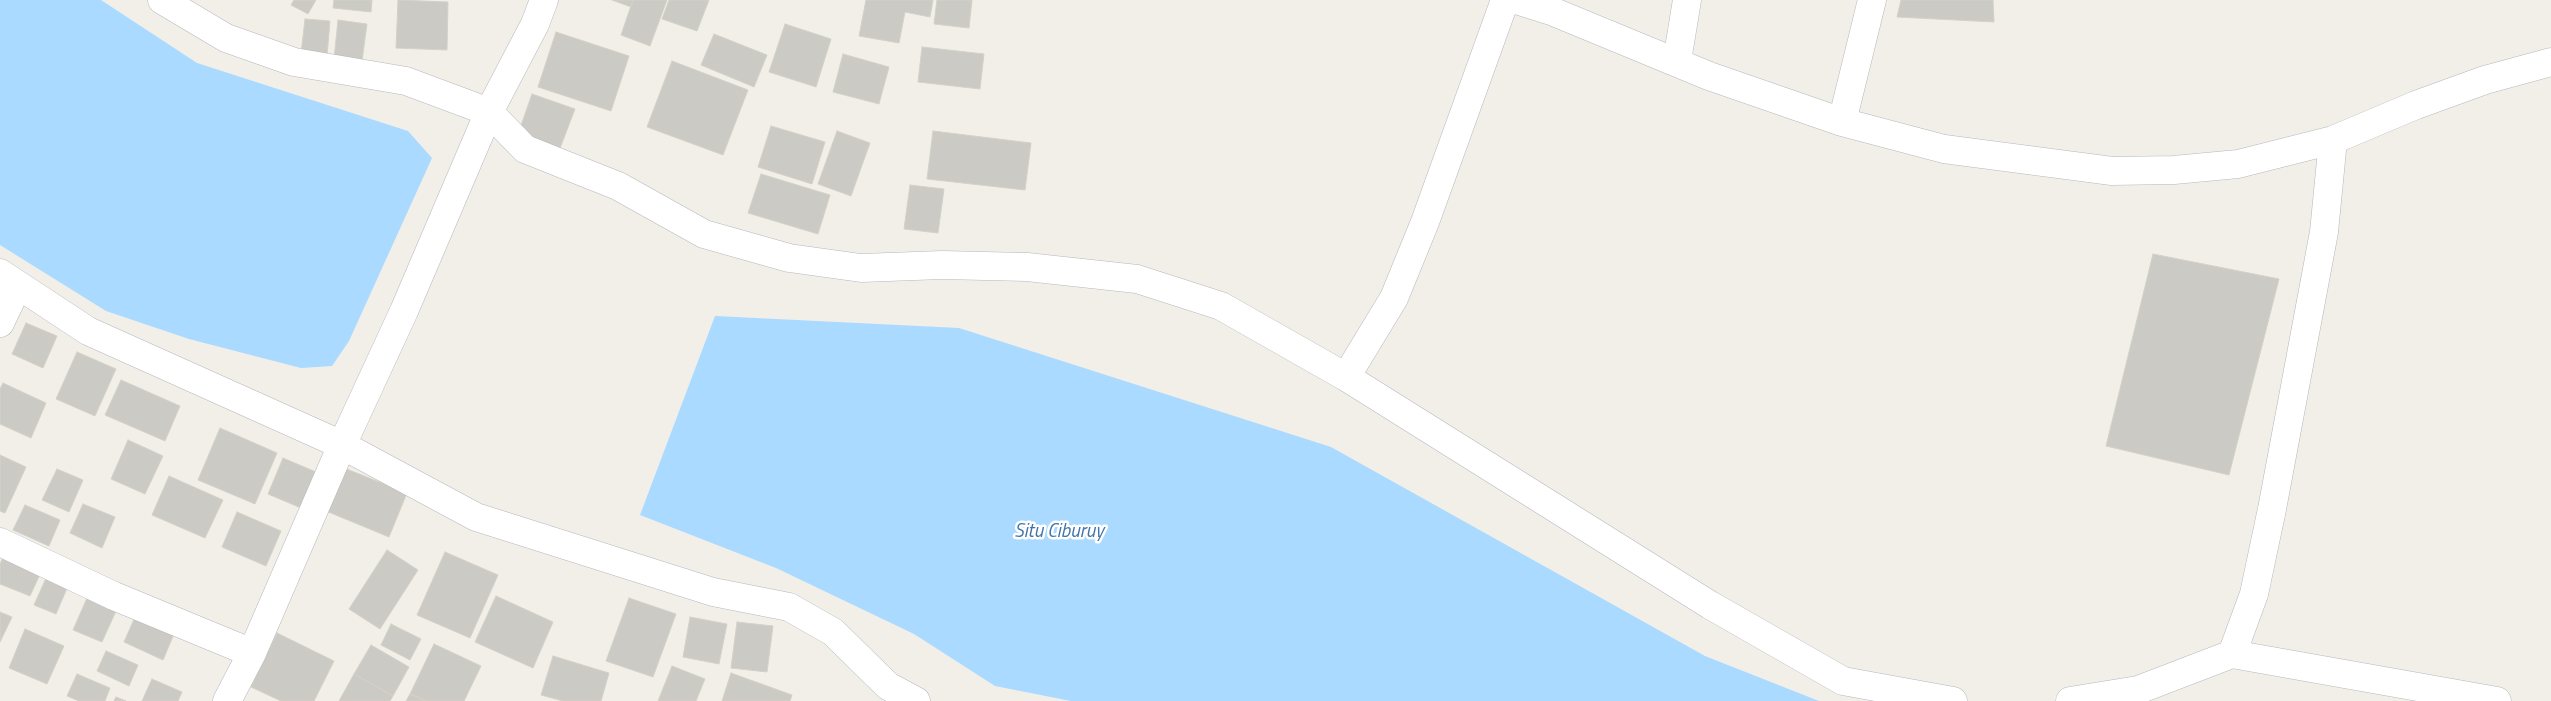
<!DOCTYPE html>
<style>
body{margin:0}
canvas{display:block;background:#f1efe8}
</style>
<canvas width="2551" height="701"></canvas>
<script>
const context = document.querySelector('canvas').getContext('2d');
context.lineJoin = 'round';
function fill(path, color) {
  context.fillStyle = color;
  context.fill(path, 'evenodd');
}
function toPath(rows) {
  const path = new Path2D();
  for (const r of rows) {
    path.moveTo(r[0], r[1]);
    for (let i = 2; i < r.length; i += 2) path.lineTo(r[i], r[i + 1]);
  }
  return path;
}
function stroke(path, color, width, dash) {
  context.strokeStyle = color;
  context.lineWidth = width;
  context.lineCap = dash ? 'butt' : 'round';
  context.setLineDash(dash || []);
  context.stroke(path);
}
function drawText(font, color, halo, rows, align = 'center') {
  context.font = font + ' "Titillium Web",sans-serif';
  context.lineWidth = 5;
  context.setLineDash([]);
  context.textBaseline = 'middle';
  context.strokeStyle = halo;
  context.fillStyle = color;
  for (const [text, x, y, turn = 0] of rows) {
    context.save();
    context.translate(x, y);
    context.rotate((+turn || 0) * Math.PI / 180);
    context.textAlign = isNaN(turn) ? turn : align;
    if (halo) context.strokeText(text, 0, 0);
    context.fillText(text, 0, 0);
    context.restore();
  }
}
const water = toPath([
 [0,0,101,0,197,63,408,131,432,158,349,341,332,366,301,368,189,339,106,311,0,245],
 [715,316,959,328,1331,447,1705,656,1819,701,1071,701,995,686,914,634,776,568,640,515]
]);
const building = toPath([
 [294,0,316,0,308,14,291,5,294,0],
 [334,0,372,0,371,12,333,8,334,0],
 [398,0,448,2,447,50,396,48,398,0],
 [612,0,633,0,631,7,612,0],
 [633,0,667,0,650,46,621,35,633,0],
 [669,0,709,0,697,31,662,19,669,0],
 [866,0,933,0,930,17,905,12,899,43,859,36,866,0],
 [937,0,972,0,969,28,934,24,937,0],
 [1901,0,1993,0,1994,22,1897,17,1901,0],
 [305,19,330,21,327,56,301,54,305,19],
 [338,20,367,24,362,61,334,59,338,20],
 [785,24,831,39,816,87,769,72,785,24],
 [556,32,629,56,611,111,538,87,556,32],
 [714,34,767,55,754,87,701,65,714,34],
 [922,47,984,54,980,89,918,82,922,47],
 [843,54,889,67,879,104,833,92,843,54],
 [672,61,748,90,723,155,647,127,672,61],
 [532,94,575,109,559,151,517,137,532,94],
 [771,126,825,142,812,184,758,167,771,126],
 [837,131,870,143,851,196,818,184,837,131],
 [933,131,1031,143,1025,190,927,179,933,131],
 [761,174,830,195,818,234,748,213,761,174],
 [910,185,944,189,938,233,904,229,910,185],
 [2153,254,2279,279,2229,475,2106,446,2153,254],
 [26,323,57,336,43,368,12,354,26,323],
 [77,352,116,369,95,416,56,399,77,352],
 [121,380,180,406,165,441,105,415,121,380],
 [3,383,46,403,31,438,0,424,0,389,3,383],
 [220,428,277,453,255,504,198,480,220,428],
 [128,440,163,456,145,494,111,479,128,440],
 [0,455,26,467,5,513,0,511,0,455],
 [283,458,316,472,301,508,268,494,283,458],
 [344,468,407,493,389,537,326,511,344,468],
 [57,469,83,480,69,512,42,500,57,469],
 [169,476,223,500,205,538,152,515,169,476],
 [83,504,115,517,102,548,70,533,83,504],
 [25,505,60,520,49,546,13,530,25,505],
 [237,512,281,531,266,566,222,547,237,512],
 [387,550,418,570,380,629,349,609,387,550],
 [445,552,498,575,470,638,417,615,445,552],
 [5,553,42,570,30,596,0,584,0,564,5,553],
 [47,576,68,586,56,614,34,605,47,576],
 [496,596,553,622,533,668,475,642,496,596],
 [87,598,116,611,102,642,73,630,87,598],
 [629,598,676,614,653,677,606,661,629,598],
 [0,612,12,617,0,642,0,612],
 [135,617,174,634,163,660,124,642,135,617],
 [690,617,727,624,719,664,683,657,690,617],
 [737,622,773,626,767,672,731,668,737,622],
 [391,624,421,639,410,660,381,645,391,624],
 [25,629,64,646,47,684,9,668,25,629],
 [277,633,334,661,314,701,281,701,251,687,277,633],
 [434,644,481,666,464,701,426,701,410,694,434,644],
 [371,645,409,667,393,696,354,674,371,645],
 [106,651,138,665,129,686,97,671,106,651],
 [553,656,609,673,601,701,563,701,541,695,553,656],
 [672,666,705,679,696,701,658,701,672,666],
 [731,673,792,695,790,701,722,701,731,673],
 [77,674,110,688,105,701,79,701,67,696,77,674],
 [354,674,393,696,390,701,339,701,354,674],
 [152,679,182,692,178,701,142,701,152,679],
 [410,694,426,701,406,701,410,694],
 [116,697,126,701,114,701,116,697]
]);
const street = toPath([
 [162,0,226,38,294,62,406,81,489,112,525,149,618,186,704,234,789,258,861,268,942,265,1027,267,1137,279,1221,306,1346,377,1394,298,1425,222,1505,0],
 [1516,0,1554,12,1709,76,1842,122,1944,149,2112,171,2174,170,2238,164,2333,140,2416,105,2485,80,2551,62],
 [1677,61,1687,0],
 [1842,122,1872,0],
 [0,273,88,331,342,445,476,517,713,592,789,607,833,632,888,686,916,701],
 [0,323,18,285],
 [1346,377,1710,605,1843,681,1953,701],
 [0,542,114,596,252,653],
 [2232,654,2497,701],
 [227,701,252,653,342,445,404,311,489,112,535,24,544,0],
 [2070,701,2138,690,2232,654,2254,594,2272,509,2324,232,2333,140]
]);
const waterNames = [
 ["Situ Ciburuy",1059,532]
];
fill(water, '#aadaff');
fill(building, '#cccac5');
stroke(building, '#d6d1c6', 1);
stroke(street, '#b5b8bc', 29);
stroke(street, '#fff', 28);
drawText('italic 19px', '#4174aa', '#fff', waterNames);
</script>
